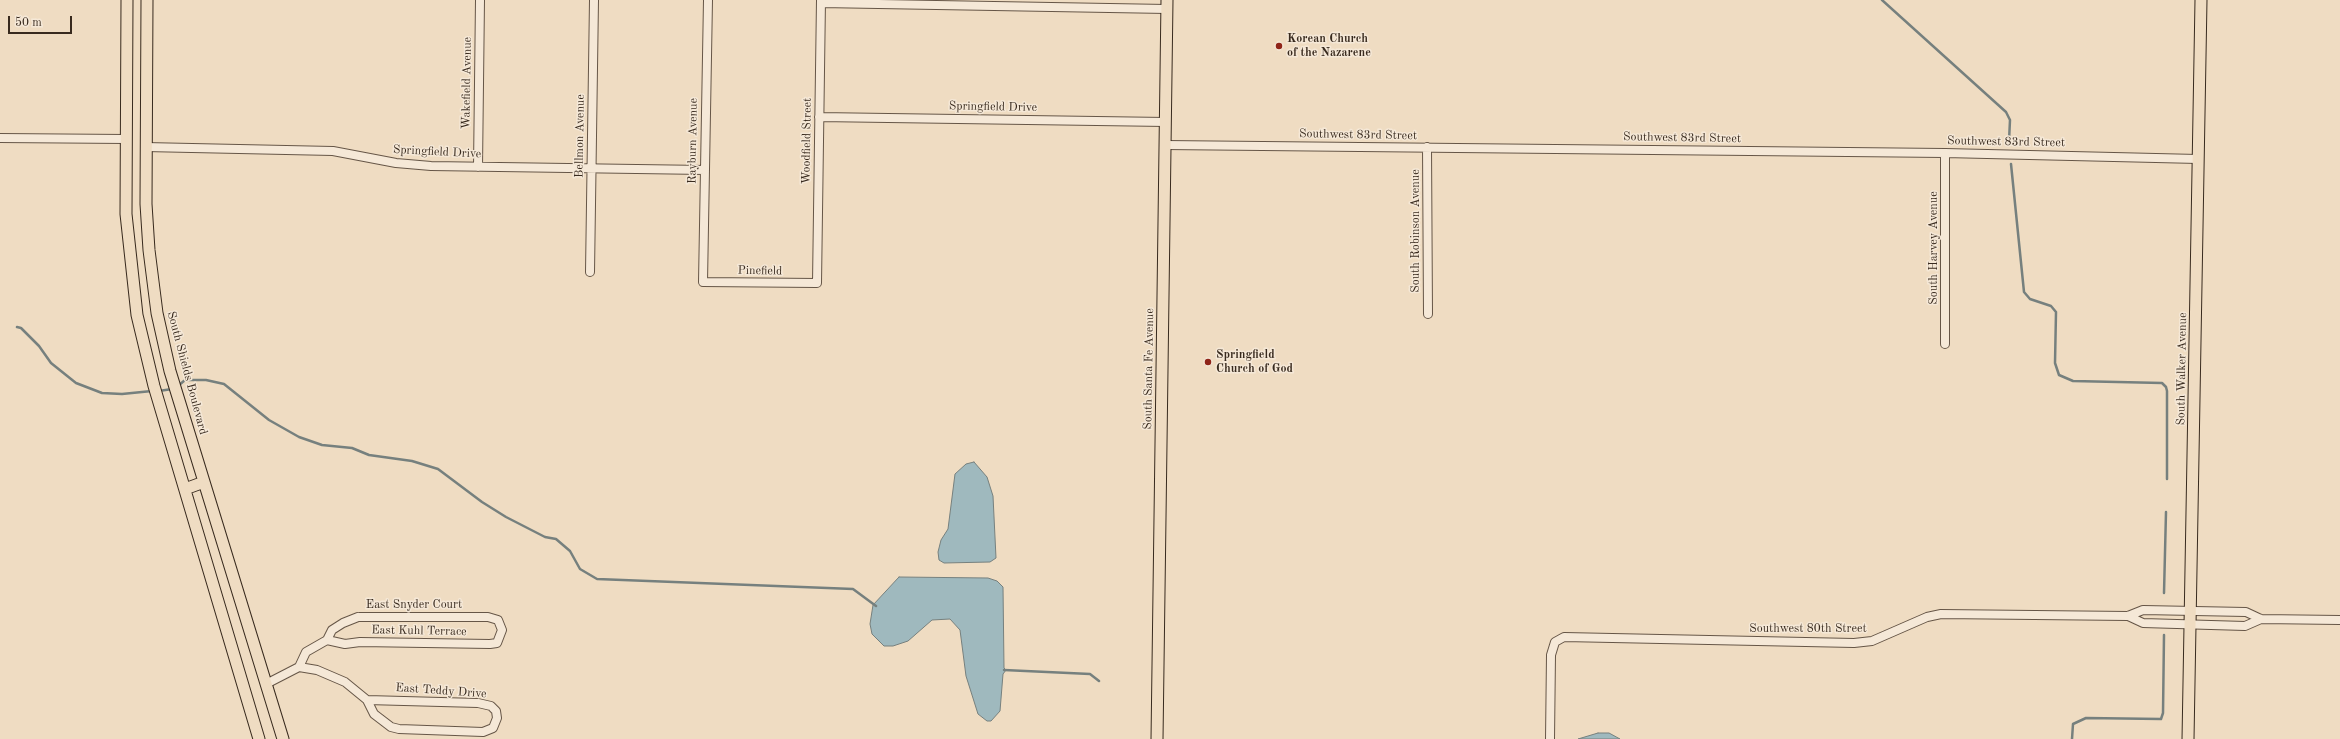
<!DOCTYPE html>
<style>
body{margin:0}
#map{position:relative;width:2340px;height:739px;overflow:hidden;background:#efdcc2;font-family:"Old Standard TT",serif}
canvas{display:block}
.scale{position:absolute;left:8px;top:16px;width:64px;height:18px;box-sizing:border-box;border:2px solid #382a1e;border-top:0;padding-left:5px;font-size:12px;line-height:14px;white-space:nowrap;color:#382a1e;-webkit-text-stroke:3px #f5e8d7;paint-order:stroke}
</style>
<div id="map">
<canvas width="2340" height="739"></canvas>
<div class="scale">50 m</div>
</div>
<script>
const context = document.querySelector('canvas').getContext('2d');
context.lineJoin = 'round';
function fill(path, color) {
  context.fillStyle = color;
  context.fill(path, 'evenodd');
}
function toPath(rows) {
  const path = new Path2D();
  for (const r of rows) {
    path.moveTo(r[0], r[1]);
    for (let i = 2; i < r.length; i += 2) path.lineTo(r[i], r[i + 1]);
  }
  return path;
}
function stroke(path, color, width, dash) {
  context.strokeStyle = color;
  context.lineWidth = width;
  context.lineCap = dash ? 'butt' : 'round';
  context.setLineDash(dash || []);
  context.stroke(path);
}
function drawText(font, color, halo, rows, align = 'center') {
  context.font = font + ' "Old Standard TT",serif';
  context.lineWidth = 3;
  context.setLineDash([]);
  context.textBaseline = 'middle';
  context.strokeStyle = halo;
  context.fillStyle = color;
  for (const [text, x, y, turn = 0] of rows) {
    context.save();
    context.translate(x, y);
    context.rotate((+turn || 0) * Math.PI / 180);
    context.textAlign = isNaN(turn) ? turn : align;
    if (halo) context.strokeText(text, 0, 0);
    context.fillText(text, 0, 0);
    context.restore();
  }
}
const water = toPath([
 [974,462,987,477,993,496,996,558,990,562,944,563,939,560,938,552,941,540,948,529,955,474,966,464,974,462],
 [899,577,988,578,997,581,1003,587,1004,668,1006,670,1003,674,1000,711,991,721,987,721,978,714,966,676,960,630,950,619,932,620,908,641,893,646,884,646,872,634,870,624,873,605,899,577],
 [1598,733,1609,733,1620,739,1578,739,1598,733]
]);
const stream = toPath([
 [1882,0,2006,112,2010,120,2009,141],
 [2011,164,2024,292,2030,299,2051,306,2056,312,2055,363,2059,375,2073,381,2162,383,2166,387,2167,391,2167,479],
 [17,327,21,328,39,346,51,363,76,383,102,393,122,394,152,391],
 [178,386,185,380,206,380,224,384,269,420,299,437,322,445,352,448,369,455,412,461,438,469,482,502,506,517,545,537,556,539,570,551,580,569,597,579,853,589,876,606],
 [159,391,172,389],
 [2164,593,2166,512],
 [1004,670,1090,674,1099,681],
 [2072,739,2073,724,2086,718,2161,719,2163,713,2164,635]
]);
const minor = toPath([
 [708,0,703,282,817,283,821,0],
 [821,3,1167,9],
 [819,117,1166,122],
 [0,138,126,139],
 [1165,145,1945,153,2198,159],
 [145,147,333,151,396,163,431,166,705,170],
 [1427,147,1428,314],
 [478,167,480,0],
 [590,272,594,0],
 [1945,344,1945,153],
 [2128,616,2143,623,2245,626,2261,619],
 [358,617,488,617,498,620,502,630,497,643,490,644,360,642,345,644,327,640,332,630,343,623,358,617],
 [299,667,317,670,345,682,367,700,374,714,391,727,399,729,483,732,493,728,497,718,496,711,491,706,478,703,367,700],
 [266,684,299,667,306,652,327,640],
 [1550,739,1551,655,1555,642,1564,637,1854,643,1872,641,1927,617,1941,614,2128,616,2143,610,2246,612,2261,619,2340,620]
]);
const major = toPath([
 [127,0,126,214,137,315,154,386,259,739],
 [147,0,146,204,149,250,157,313,170,371,283,739],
 [185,489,204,482],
 [1157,739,1167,0],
 [2188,739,2201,0]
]);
const markers = [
 [1279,46,4,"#8f2418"],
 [1208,362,4,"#8f2418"]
];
const poiNames = [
 ["Korean Church",1287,39],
 ["of the Nazarene",1287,53],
 ["Springfield",1216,355],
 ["Church of God",1216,369]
];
const streetNames = [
 ["Wakefield Avenue",467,83,-89],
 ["Springfield Drive",993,107,1],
 ["Southwest 83rd Street",1358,135,1],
 ["Bellmon Avenue",580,136,-89],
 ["Southwest 83rd Street",1682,138,1],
 ["Rayburn Avenue",693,141,-89],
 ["Woodfield Street",807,141,-89],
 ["Southwest 83rd Street",2006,142,1],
 ["Springfield Drive",437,152,3],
 ["South Robinson Avenue",1416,231,-90],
 ["South Harvey Avenue",1934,248,-90],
 ["Pinefield",760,271,1],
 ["South Santa Fe Avenue",1149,369,-89],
 ["South Walker Avenue",2182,369,-89],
 ["South Shields Boulevard",187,373,75],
 ["East Snyder Court",414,605],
 ["Southwest 80th Street",1808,629],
 ["East Kuhl Terrace",419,631,1],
 ["East Teddy Drive",441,691,4]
];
fill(water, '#9fb9be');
stroke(water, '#76807e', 1);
stroke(stream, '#76807e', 2.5);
stroke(minor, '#665647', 10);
stroke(major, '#382a1e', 13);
stroke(minor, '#f5e8d7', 8);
stroke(major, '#efdcc2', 11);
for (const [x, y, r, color] of markers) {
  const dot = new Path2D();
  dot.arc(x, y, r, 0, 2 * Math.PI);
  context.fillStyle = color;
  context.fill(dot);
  stroke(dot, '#f5e8d7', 1.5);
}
drawText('bold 12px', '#382a1e', '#f5e8d7', poiNames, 'left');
drawText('12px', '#382a1e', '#f5e8d7', streetNames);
</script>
